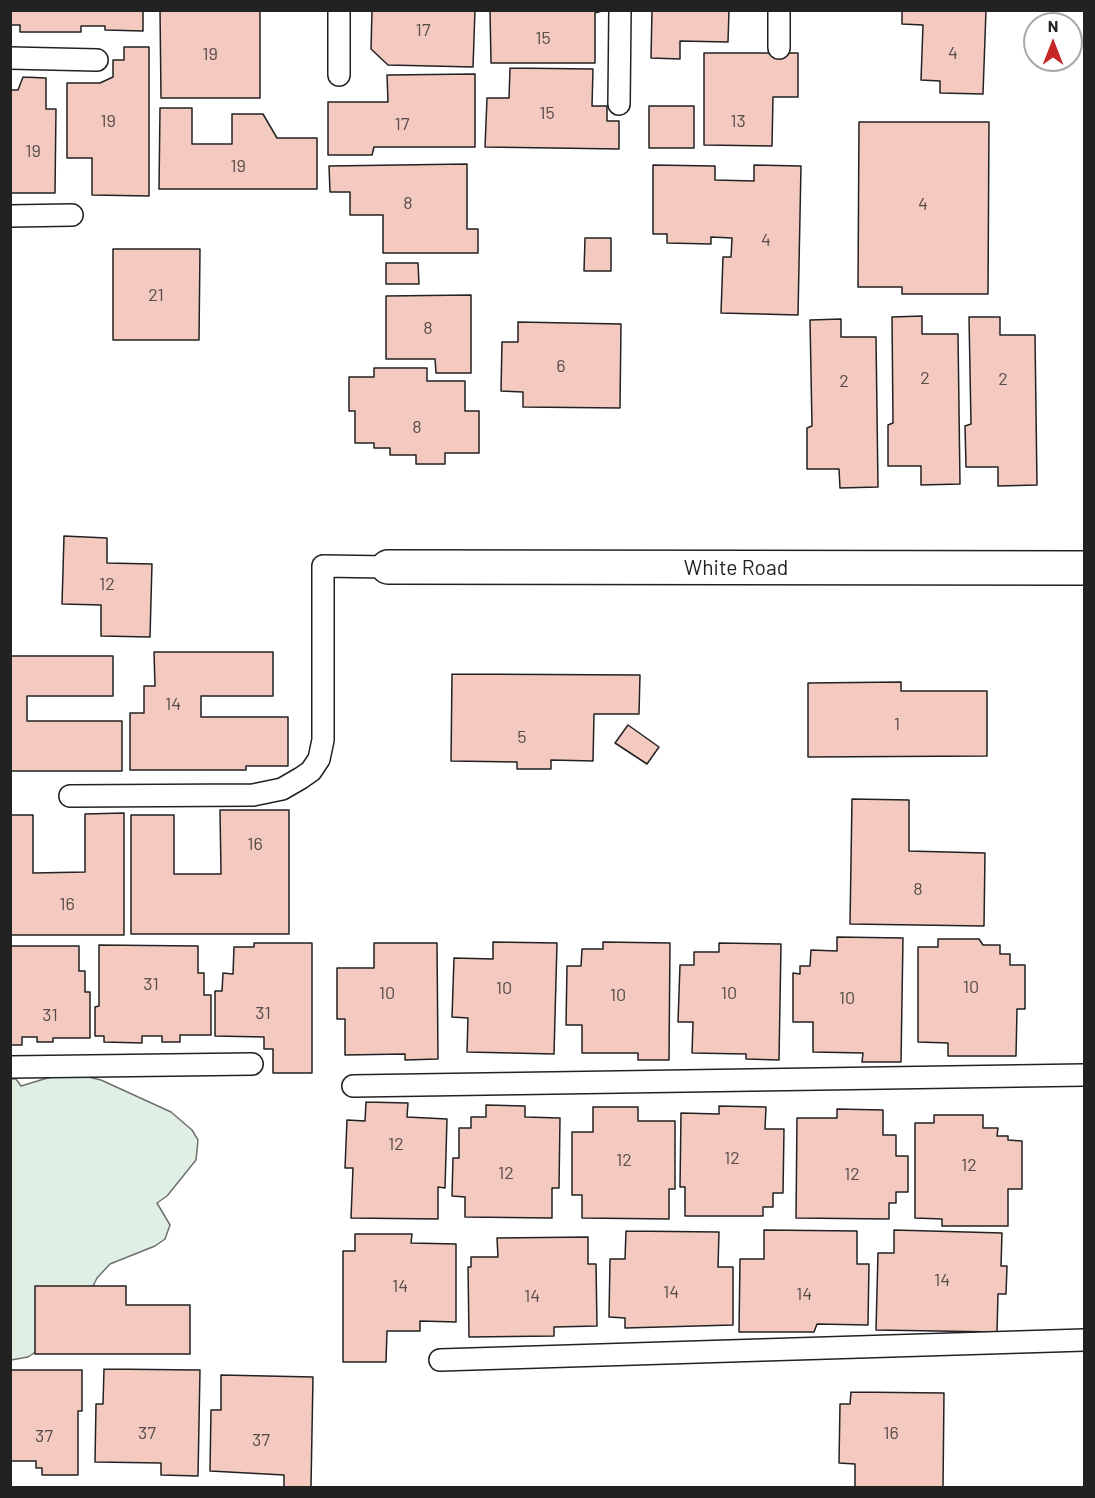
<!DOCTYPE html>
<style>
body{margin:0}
#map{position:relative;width:1095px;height:1498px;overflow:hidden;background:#fff;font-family:Barlow,sans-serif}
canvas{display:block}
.frame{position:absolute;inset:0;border:12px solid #222;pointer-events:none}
.north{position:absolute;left:1023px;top:12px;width:60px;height:60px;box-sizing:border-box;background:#fff;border:2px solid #a7a7a7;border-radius:50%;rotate:0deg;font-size:16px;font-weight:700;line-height:24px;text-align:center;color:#222}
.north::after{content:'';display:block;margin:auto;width:21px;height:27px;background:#c62828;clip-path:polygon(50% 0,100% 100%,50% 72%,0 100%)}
</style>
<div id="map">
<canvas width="1095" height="1498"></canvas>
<div class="frame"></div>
<div class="north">N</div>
</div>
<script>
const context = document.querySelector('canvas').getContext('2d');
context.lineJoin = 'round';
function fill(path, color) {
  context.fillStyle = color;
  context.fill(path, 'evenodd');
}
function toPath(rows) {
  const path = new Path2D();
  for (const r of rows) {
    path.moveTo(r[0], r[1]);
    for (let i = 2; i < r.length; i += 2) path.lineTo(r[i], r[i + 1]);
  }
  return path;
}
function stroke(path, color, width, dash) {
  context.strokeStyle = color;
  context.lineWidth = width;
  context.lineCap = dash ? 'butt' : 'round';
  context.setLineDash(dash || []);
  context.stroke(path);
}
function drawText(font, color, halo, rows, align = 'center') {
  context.font = font + ' Barlow,sans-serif';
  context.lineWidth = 4.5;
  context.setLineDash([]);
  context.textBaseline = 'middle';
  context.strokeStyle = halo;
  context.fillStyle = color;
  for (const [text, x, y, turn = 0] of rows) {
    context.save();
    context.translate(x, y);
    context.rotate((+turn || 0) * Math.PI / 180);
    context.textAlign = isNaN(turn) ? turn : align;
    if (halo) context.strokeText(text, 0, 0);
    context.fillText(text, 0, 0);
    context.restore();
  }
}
const green = toPath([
 [67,1072,101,1080,171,1112,192,1130,198,1140,196,1160,167,1196,157,1203,170,1225,165,1239,155,1246,110,1264,97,1278,73,1327,28,1357,11,1360,11,1079,16,1079,21,1086,67,1072]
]);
const building = toPath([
 [10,10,143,10,143,31,105,30,105,26,81,26,81,32,20,32,20,25,10,25,10,10],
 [160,10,260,10,260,98,161,98,160,10],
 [372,10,475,10,473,67,388,65,371,49,372,10],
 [490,10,605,10,595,13,595,63,491,63,490,10],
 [652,10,729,10,728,42,680,41,680,59,651,58,652,10],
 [902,10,986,10,983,94,940,93,940,81,921,80,923,25,902,24,902,10],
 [124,47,149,47,149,196,92,195,92,158,67,158,67,83,100,83,113,77,113,60,124,60,124,47],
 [704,53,798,53,798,97,773,97,772,146,704,145,704,53],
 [510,68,593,69,592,106,607,106,607,121,619,121,619,149,485,147,487,98,509,98,510,68],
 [475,74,475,147,374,147,372,155,328,155,328,102,388,102,387,75,475,74],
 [23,77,46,78,46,109,56,109,55,193,10,193,10,90,18,90,23,77],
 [649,106,694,106,694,148,649,148,649,106],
 [160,108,192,108,192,144,232,144,232,114,263,114,277,138,317,138,317,189,159,189,160,108],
 [859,122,989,122,988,294,902,294,902,287,858,287,859,122],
 [467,164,467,229,478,229,478,253,383,253,383,215,350,215,350,192,330,192,329,166,467,164],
 [653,165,715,166,715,180,754,181,754,165,801,166,798,315,721,313,723,257,731,257,732,238,711,237,711,244,667,243,667,234,653,234,653,165],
 [585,238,611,238,611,271,584,271,585,238],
 [113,249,200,249,199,340,113,340,113,249],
 [386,263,418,263,419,284,386,284,386,263],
 [471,295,471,373,436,373,435,359,386,359,386,296,471,295],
 [922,316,922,334,958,334,960,484,921,485,921,466,888,466,888,425,893,423,892,317,922,316],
 [969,317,1000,317,1000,335,1035,335,1037,485,998,486,998,467,966,467,965,426,971,424,969,317],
 [841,319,841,337,876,337,878,487,840,488,839,469,807,469,807,428,812,426,810,320,841,319],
 [518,322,621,324,620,408,523,407,523,392,501,391,502,342,518,342,518,322],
 [374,368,427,368,427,381,465,381,465,411,479,411,479,453,445,453,445,464,416,464,416,455,390,455,390,448,374,448,374,443,355,443,355,411,349,411,349,377,374,377,374,368],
 [64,536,107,538,107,563,152,564,150,637,101,636,101,605,62,604,64,536],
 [154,652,273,652,273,696,201,696,201,717,288,717,288,766,246,766,246,770,130,770,130,713,144,713,144,686,155,686,154,652],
 [10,656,113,656,113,696,27,696,27,721,122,721,122,771,10,771,10,656],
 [452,674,640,675,639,714,594,714,593,761,551,760,551,769,517,769,517,762,451,761,452,674],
 [901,682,901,691,987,691,987,756,808,757,808,683,901,682],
 [628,725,659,747,647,764,615,743,628,725],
 [852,799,909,800,909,851,985,853,984,926,850,924,852,799],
 [220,810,289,810,289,934,131,934,131,815,174,815,174,874,221,874,220,810],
 [124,813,124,935,10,935,10,815,33,815,33,873,85,872,85,814,124,813],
 [837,937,903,938,901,1062,862,1062,863,1053,813,1052,813,1022,793,1022,793,973,800,974,800,966,810,966,811,950,837,951,837,937],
 [938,939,979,939,983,945,1000,945,1000,954,1010,954,1010,965,1025,965,1025,1009,1017,1009,1016,1056,948,1056,948,1043,918,1042,918,947,938,947,938,939],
 [493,942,557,943,554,1054,467,1052,468,1018,452,1017,454,958,493,959,493,942],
 [603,942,670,943,669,1060,638,1060,638,1053,582,1053,582,1025,566,1025,567,966,581,966,582,949,603,949,603,942],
 [254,943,312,943,312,1073,273,1073,273,1049,264,1049,264,1037,215,1036,215,991,222,991,223,973,233,974,234,947,254,947,254,943],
 [374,943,437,943,438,1059,405,1060,405,1054,345,1055,345,1019,337,1019,337,968,374,968,374,943],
 [719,943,781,944,779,1060,746,1059,746,1054,692,1053,693,1022,678,1022,680,965,694,965,694,952,719,952,719,943],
 [99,945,198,946,198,973,204,973,204,995,211,995,211,1035,180,1035,180,1042,162,1042,162,1036,142,1036,142,1043,104,1042,104,1036,95,1036,95,1007,99,1006,99,945],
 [10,946,79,946,79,971,85,971,85,992,90,992,90,1038,53,1038,53,1042,37,1042,37,1037,22,1037,22,1045,10,1045,10,946],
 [366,1102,408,1103,407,1117,447,1119,445,1188,438,1187,438,1219,351,1218,353,1168,345,1168,347,1120,365,1121,366,1102],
 [486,1105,525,1106,525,1117,560,1118,559,1188,552,1188,552,1218,465,1217,465,1197,452,1196,453,1158,459,1158,459,1128,471,1128,471,1117,486,1117,486,1105],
 [719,1106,766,1107,765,1129,784,1129,783,1193,773,1193,773,1207,763,1207,763,1216,685,1216,685,1187,680,1187,681,1113,719,1114,719,1106],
 [593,1107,638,1107,638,1121,675,1121,675,1189,669,1189,669,1219,582,1218,582,1195,572,1195,572,1132,593,1132,593,1107],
 [837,1109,883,1110,883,1135,896,1135,896,1156,908,1156,908,1192,896,1192,896,1203,889,1203,889,1219,796,1218,797,1118,837,1118,837,1109],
 [934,1115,983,1115,983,1128,998,1128,997,1136,1008,1136,1008,1140,1022,1141,1022,1189,1008,1189,1008,1226,942,1226,942,1219,915,1218,915,1123,934,1123,934,1115],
 [764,1230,857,1231,857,1264,869,1264,868,1325,817,1324,814,1332,739,1332,740,1259,764,1259,764,1230],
 [894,1230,1002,1233,1001,1266,1007,1266,1006,1294,998,1294,997,1332,876,1330,878,1253,894,1253,894,1230],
 [626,1231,719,1232,718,1267,733,1267,733,1325,625,1328,625,1318,609,1317,610,1259,625,1259,626,1231],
 [355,1234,412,1234,411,1243,456,1244,456,1322,420,1321,420,1331,387,1331,386,1362,343,1362,343,1251,355,1251,355,1234],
 [588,1237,588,1264,596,1264,597,1326,554,1327,554,1336,469,1337,468,1267,471,1267,471,1257,498,1257,497,1238,588,1237],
 [35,1286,126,1286,126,1305,190,1305,190,1354,35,1354,35,1286],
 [104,1369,200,1370,198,1476,161,1475,161,1463,95,1462,96,1404,103,1404,104,1369],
 [10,1370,82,1370,82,1411,78,1411,78,1475,42,1475,42,1468,36,1468,36,1461,10,1461,10,1370],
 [221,1375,313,1377,311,1487,284,1487,284,1475,210,1471,211,1410,221,1410,221,1375],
 [851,1392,944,1393,943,1488,855,1488,855,1464,839,1463,840,1404,850,1404,851,1392]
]);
const lane = toPath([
 [339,10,339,75],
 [779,10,779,48],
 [10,58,97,60],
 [619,104,620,10],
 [10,216,72,215],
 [70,796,253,795,282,789,301,778,311,771,319,759,323,740,323,566,388,567],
 [10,1067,252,1064],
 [353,1086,1084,1075],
 [440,1360,1084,1340]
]);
const street = toPath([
 [388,567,1084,568]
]);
const numberNames = [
 ["17",423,30],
 ["15",543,38],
 ["4",953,53],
 ["19",210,54],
 ["15",547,113],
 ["19",108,121],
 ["13",738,121],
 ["17",402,124],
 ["19",33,151],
 ["19",238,166],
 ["8",408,203],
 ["4",923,204],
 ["4",766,240],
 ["21",156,295],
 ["8",428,328],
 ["6",561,366],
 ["2",925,378],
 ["2",1003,379],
 ["2",844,381],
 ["8",417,427],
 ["12",107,584],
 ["14",173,704],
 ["1",897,724],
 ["5",522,737],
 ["16",255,844],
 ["8",918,889],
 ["16",67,904],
 ["31",151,984],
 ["10",971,987],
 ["10",504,988],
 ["10",387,993],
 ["10",729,993],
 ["10",618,995],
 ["10",847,998],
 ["31",263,1013],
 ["31",50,1015],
 ["12",396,1144],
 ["12",732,1158],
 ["12",624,1160],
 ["12",969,1165],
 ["12",506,1173],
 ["12",852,1174],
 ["14",942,1280],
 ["14",400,1286],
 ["14",671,1292],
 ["14",804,1294],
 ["14",532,1296],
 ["37",147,1433],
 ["16",891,1433],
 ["37",44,1436],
 ["37",261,1440]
];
const streetNames = [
 ["White Road",736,568]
];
fill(green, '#e0efe3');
stroke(green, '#6f6f6f', 1.5);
fill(building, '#f3c9c0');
stroke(building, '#222', 1.5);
stroke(lane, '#222', 24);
stroke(street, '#222', 36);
stroke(lane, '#fff', 21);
stroke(street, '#fff', 33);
drawText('18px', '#564c4a', null, numberNames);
drawText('21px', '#222', '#fff', streetNames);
</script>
